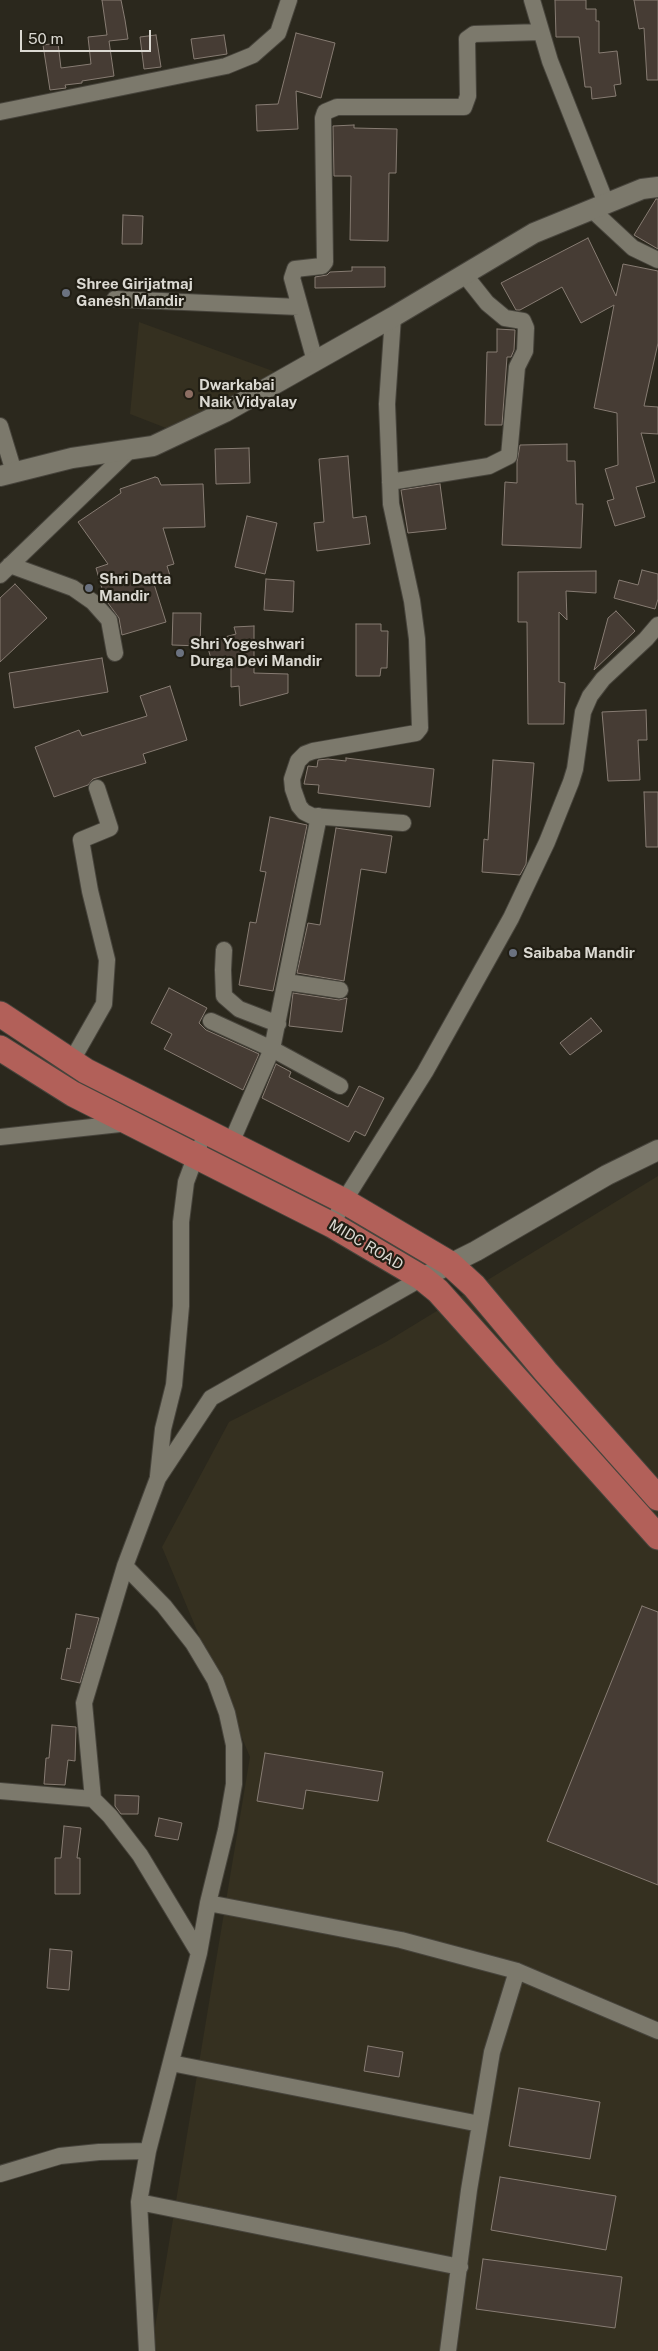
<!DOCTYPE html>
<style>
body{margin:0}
#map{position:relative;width:658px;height:2351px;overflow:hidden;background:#2b281d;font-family:"Public Sans",sans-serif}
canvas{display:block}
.scale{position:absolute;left:20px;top:30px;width:131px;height:22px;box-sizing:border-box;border:2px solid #dbd9d2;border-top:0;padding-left:6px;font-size:15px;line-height:18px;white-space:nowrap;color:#dbd9d2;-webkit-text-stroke:4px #211e14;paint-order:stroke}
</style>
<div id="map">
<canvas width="658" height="2351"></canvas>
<div class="scale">50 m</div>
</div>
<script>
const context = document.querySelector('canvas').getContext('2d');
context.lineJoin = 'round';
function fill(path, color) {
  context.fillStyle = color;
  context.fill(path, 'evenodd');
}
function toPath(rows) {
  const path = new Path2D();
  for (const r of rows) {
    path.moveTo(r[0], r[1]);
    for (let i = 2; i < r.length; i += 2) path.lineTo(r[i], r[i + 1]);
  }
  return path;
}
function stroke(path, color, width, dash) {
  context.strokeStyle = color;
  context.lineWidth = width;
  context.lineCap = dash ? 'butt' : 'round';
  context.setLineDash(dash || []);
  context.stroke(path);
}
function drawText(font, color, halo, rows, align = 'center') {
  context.font = font + ' "Public Sans",sans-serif';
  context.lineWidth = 4.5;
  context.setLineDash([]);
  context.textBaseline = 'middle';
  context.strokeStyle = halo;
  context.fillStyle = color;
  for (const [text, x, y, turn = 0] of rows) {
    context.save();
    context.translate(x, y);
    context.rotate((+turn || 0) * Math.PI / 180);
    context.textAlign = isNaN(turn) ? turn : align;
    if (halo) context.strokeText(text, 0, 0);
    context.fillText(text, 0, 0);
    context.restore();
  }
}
const built = toPath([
 [139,322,281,374,179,433,130,414],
 [658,1176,658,2351,151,2351,250,1757,162,1547,229,1422,386,1342]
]);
const building = toPath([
 [102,0,121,0,125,20,128,39,109,41,114,76,82,81,82,83,65,85,66,88,50,90,43,45,58,43,61,68,91,64,88,37,107,35,102,0],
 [555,0,586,0,586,9,596,9,596,21,599,21,599,53,617,51,621,84,614,85,616,96,592,99,591,87,585,87,579,37,556,37,555,0],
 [634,0,658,0,658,80,647,80,644,28,639,29,634,0],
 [296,33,335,43,321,98,296,91,298,129,257,131,256,105,278,104,296,33],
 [156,35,161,67,144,69,140,37,156,35],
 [224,35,227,54,194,59,191,39,224,35],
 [354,125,354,128,397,129,396,173,389,173,388,241,350,240,351,176,334,176,333,126,354,125],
 [656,199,658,199,658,249,634,235,656,199],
 [123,215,143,216,142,244,122,244,123,215],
 [588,238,616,296,623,264,658,271,658,343,644,406,658,407,658,434,641,433,655,482,636,487,645,517,615,526,607,501,614,499,605,469,618,465,617,413,594,408,614,305,581,323,562,287,520,310,516,310,501,283,588,238],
 [352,267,385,267,385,287,315,288,315,277,327,275,330,272,352,271,352,267],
 [497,329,515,330,514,350,511,357,507,357,502,425,485,425,487,352,497,352,497,329],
 [567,444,567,461,575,461,576,504,583,504,581,548,502,545,505,482,517,483,517,462,520,445,567,444],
 [249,448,250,483,216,484,215,449,249,448],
 [348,456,353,518,366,516,370,544,317,551,314,523,324,522,319,459,348,456],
 [155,477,158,478,161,485,203,484,205,527,163,528,174,564,167,566,171,579,154,584,166,622,122,635,119,618,105,599,96,568,108,564,78,522,121,493,120,489,155,477],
 [440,484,446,529,408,533,401,490,440,484],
 [247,516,277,523,265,574,235,567,247,516],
 [642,570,658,574,658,599,655,609,614,598,619,580,638,585,642,570],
 [596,571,596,593,566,591,567,620,559,612,559,682,565,683,564,724,528,724,527,622,518,622,518,572,596,571],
 [266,579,294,581,293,612,264,610,266,579],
 [15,584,47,618,0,662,0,598,15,584],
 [616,611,635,631,594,670,608,618,616,611],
 [173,613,201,613,200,646,172,645,173,613],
 [356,624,381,624,381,631,388,631,387,668,381,668,380,676,356,676,356,624],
 [254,626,254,673,288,674,288,693,240,706,239,686,231,687,231,664,213,665,206,642,236,634,234,627,254,626],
 [102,658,108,692,14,708,9,673,102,658],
 [170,686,187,740,143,754,146,763,93,779,88,785,54,797,35,747,79,730,82,736,147,716,140,696,170,686],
 [646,710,647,740,638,740,640,780,608,781,602,712,646,710],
 [346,758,434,769,430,807,318,793,319,785,304,784,308,766,317,767,318,760,328,759,346,761,346,758],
 [493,760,534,763,526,864,520,875,482,872,484,839,488,840,493,760],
 [644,792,658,792,658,847,646,847,644,792],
 [270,817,307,825,273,991,239,985,250,922,256,923,266,872,260,871,270,817],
 [336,828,392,836,386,873,361,869,344,981,297,973,308,923,320,925,336,828],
 [169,988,207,1008,199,1023,206,1030,259,1054,243,1090,164,1049,172,1034,151,1023,169,988],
 [293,993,339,1000,347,998,342,1032,289,1026,293,993],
 [591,1018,602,1031,570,1055,560,1043,591,1018],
 [276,1064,291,1072,289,1077,348,1107,359,1086,384,1098,365,1136,355,1131,349,1142,262,1098,276,1064],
 [642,1606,658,1612,658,1885,547,1841,642,1606],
 [76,1614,99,1618,80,1683,61,1679,67,1648,70,1649,76,1614],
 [52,1725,76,1727,75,1761,68,1760,65,1785,44,1784,46,1758,49,1758,52,1725],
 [265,1753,383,1772,378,1801,306,1790,303,1809,257,1801,265,1753],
 [115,1795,139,1796,138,1814,121,1814,115,1806,115,1795],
 [159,1818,182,1823,178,1840,155,1836,159,1818],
 [64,1826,81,1828,77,1858,80,1858,80,1894,55,1894,55,1858,61,1858,64,1826],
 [50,1949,72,1951,69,1990,47,1988,50,1949],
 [368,2046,403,2052,399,2077,364,2071,368,2046],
 [519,2088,600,2102,590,2159,509,2146,519,2088],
 [500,2177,616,2196,606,2250,491,2230,500,2177],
 [483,2259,622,2277,615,2328,476,2309,483,2259]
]);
const minor = toPath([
 [532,0,550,61,606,203],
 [0,112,226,66,253,55,278,33,289,0],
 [591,209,633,248,658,260],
 [115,299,299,307],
 [393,317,387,404,391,504,412,601,417,639,420,728,416,733,313,751,305,754,298,761,292,779,293,789,299,806,304,812,312,816,403,823],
 [315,361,292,278,295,269,322,266,325,262,323,118,325,112,337,107,464,107,468,96,467,39,474,34,541,32],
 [0,426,14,472],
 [390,482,489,466,509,456,517,367,525,351,526,328,523,321,505,318,487,303,464,274],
 [10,565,73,588,93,602,109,620,115,653],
 [0,575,131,449],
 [224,950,223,970,224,996,239,1009,278,1024],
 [287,982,340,990],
 [211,1021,272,1049,340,1086],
 [71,1062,104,1004,107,960,90,891,81,840,110,828,97,788],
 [0,1137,129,1123],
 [231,1143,272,1049,319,816],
 [332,1225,344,1201,425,1072,511,918,547,842,571,782,575,769,583,712,590,696,603,679,646,639,658,625],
 [158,1476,163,1429,174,1385,181,1306,181,1222,186,1182,199,1147],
 [125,1566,164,1606,193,1643,215,1680,227,1713,234,1745,234,1784,226,1830,208,1903,199,1953,148,2151,139,2202,147,2351],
 [0,1791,93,1799,84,1703,125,1566,158,1478,211,1398,422,1278],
 [93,1799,110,1816,140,1855,199,1953],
 [208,1903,401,1940,517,1971],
 [171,2063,480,2124],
 [0,2174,60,2156,99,2152,148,2151],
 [139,2202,460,2267],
 [448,2351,469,2190,492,2052,517,1971,658,2031]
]);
const tertiary = toPath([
 [0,476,72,458,153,446,225,412,393,317,534,233,642,189,658,187],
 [422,1278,476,1251,607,1175,658,1150]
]);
const primary = toPath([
 [0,1014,86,1071,344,1201,449,1263,474,1286,546,1372,658,1498],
 [0,1048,73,1094,332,1225,422,1278,438,1291,658,1537]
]);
const markers = [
 [66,293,5,"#6b7280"],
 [189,394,5,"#8d6e63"],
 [89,588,5,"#6b7280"],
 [180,653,5,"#6b7280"],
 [513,953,5,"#6b7280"]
];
const poiNames = [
 ["Shree Girijatmaj",76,284],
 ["Ganesh Mandir",76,301],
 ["Dwarkabai",199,385],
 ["Naik Vidyalay",199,402],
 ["Shri Datta",99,579],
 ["Mandir",99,596],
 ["Shri Yogeshwari",190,644],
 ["Durga Devi Mandir",190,661],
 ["Saibaba Mandir",523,953]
];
const streetNames = [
 ["MIDC ROAD",366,1245,31]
];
fill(built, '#353020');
fill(building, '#463c34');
stroke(building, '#877c73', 1);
stroke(minor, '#47443c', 18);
stroke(tertiary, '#47443c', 22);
stroke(primary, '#47443c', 27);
stroke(minor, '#7c796c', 16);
stroke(tertiary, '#7c796c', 20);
stroke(primary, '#b26059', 25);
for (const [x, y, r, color] of markers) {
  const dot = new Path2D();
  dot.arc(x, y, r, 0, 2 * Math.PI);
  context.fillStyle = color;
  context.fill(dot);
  stroke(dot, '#211e14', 2);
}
drawText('bold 15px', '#dbd9d2', '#211e14', poiNames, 'left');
drawText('15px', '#dbd9d2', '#211e14', streetNames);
</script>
